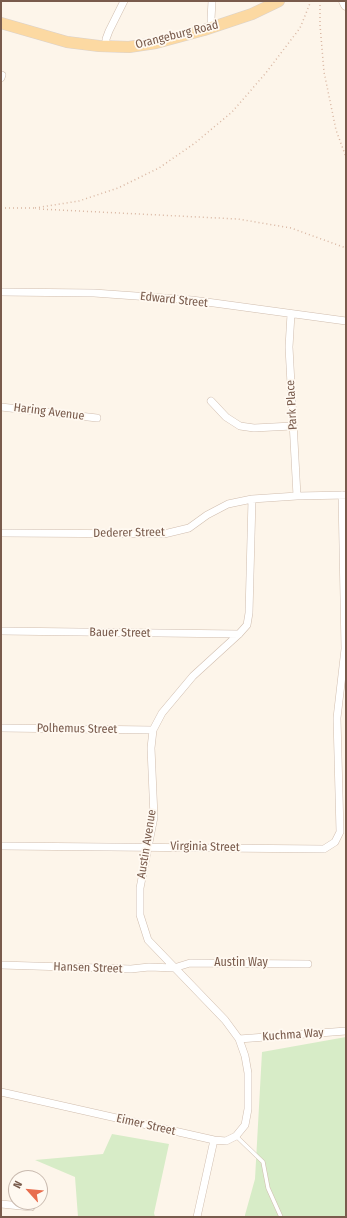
<!DOCTYPE html>
<style>
body{margin:0}
#map{position:relative;width:347px;height:1218px;overflow:hidden;background:#fdf5ea;font-family:"Fira Sans Condensed",sans-serif}
canvas{display:block}
.frame{position:absolute;inset:0;border:2px solid #795b4c;pointer-events:none}
.north{position:absolute;left:8px;top:1170px;width:40px;height:40px;box-sizing:border-box;background:#fff9f1;border:1px solid #c9baaf;border-radius:50%;rotate:297deg;font-size:11px;font-weight:700;line-height:16px;text-align:center;color:#795b4c}
.north::after{content:'';display:block;margin:auto;width:14px;height:18px;background:#e86d4e;clip-path:polygon(50% 0,100% 100%,50% 72%,0 100%)}
</style>
<div id="map">
<canvas width="347" height="1218"></canvas>
<div class="frame"></div>
<div class="north">N</div>
</div>
<script>
const context = document.querySelector('canvas').getContext('2d');
context.lineJoin = 'round';
function fill(path, color) {
  context.fillStyle = color;
  context.fill(path, 'evenodd');
}
function toPath(rows) {
  const path = new Path2D();
  for (const r of rows) {
    path.moveTo(r[0], r[1]);
    for (let i = 2; i < r.length; i += 2) path.lineTo(r[i], r[i + 1]);
  }
  return path;
}
function stroke(path, color, width, dash) {
  context.strokeStyle = color;
  context.lineWidth = width;
  context.lineCap = dash ? 'butt' : 'round';
  context.setLineDash(dash || []);
  context.stroke(path);
}
function drawText(font, color, halo, rows, align = 'center') {
  context.font = font + ' "Fira Sans Condensed",sans-serif';
  context.lineWidth = 3.5;
  context.setLineDash([]);
  context.textBaseline = 'middle';
  context.strokeStyle = halo;
  context.fillStyle = color;
  for (const [text, x, y, turn = 0] of rows) {
    context.save();
    context.translate(x, y);
    context.rotate((+turn || 0) * Math.PI / 180);
    context.textAlign = isNaN(turn) ? turn : align;
    if (halo) context.strokeText(text, 0, 0);
    context.fillText(text, 0, 0);
    context.restore();
  }
}
const green = toPath([
 [346,1037,346,1217,245,1217,245,1215,255,1179,262,1052],
 [112,1134,169,1144,154,1213,155,1217,78,1217,75,1177,35,1160,103,1154]
]);
const path = toPath([
 [320,1,320,25,324,72,336,130,346,157],
 [1,208,35,208],
 [35,208,79,201,118,188,159,168,195,143,232,112,265,74,300,28,311,1],
 [39,209,238,219,291,228,346,248]
]);
const lane = toPath([
 [236,1136,263,1162,268,1188,281,1217]
]);
const street = toPath([
 [212,1,211,19,212,27],
 [106,47,106,39,109,31,124,1],
 [1,78,2,75],
 [1,292,94,293,192,300,346,321],
 [291,314,289,347,297,496],
 [211,401,226,417,240,426,254,428,292,426],
 [1,407,97,418],
 [1,533,164,534,189,528,207,515,228,504,252,499,297,496,346,495],
 [1,631,239,634],
 [1,728,153,730],
 [1,846,324,849,335,842,340,832,337,718,345,649,342,495],
 [1,965,131,969,149,967,174,968,190,963,308,964],
 [239,1039,346,1031],
 [1,1092,214,1140,226,1141,236,1136,245,1125,248,1109,248,1073,245,1056,239,1039,225,1020,148,940,140,915,140,888,154,817,151,748,153,730,162,713,193,676,239,634,247,625,249,613,252,499],
 [1,1204,31,1207],
 [197,1217,214,1140]
]);
const secondary = toPath([
 [344,1,346,5]
]);
const primary = toPath([
 [1,23,67,42,99,46,129,47,156,43,204,30,252,14,279,1]
]);
const streetNames = [
 ["Orangeburg Road",177,35,-14],
 ["Edward Street",174,300,6],
 ["Park Place",292,405,-93],
 ["Haring Avenue",49,412,7],
 ["Dederer Street",129,533,-1],
 ["Bauer Street",120,633,1],
 ["Polhemus Street",77,729,1],
 ["Austin Avenue",147,844,-81],
 ["Virginia Street",205,847,1],
 ["Austin Way",241,963],
 ["Hansen Street",88,968,2],
 ["Kuchma Way",293,1035,-4],
 ["Eimer Street",146,1125,13]
];
fill(green, '#d7ecc7');
stroke(lane, '#d0bdae', 4.5);
stroke(street, '#d0bdae', 8);
stroke(secondary, '#d6bfae', 11);
stroke(primary, '#d9d1cd', 12);
stroke(path, '#d9b7a3', 1.5, [1, 3]);
stroke(lane, '#fff', 3.5);
stroke(street, '#fff', 7);
stroke(secondary, '#fff', 10);
stroke(primary, '#fcd9a2', 11);
drawText('12px', '#795b4c', '#fff9f1', streetNames);
</script>
